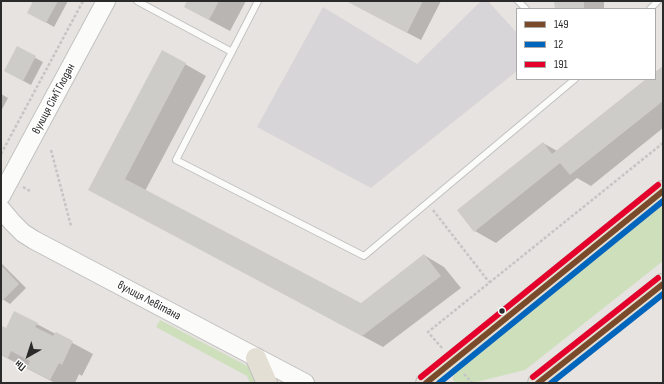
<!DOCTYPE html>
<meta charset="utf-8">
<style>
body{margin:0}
#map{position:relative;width:664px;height:384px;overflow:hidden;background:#e7e3e0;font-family:"Sofia Sans Condensed",sans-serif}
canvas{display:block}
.frame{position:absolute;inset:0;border:2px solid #2a2a2a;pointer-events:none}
.legend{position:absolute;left:516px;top:8px;width:140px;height:72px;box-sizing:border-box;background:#fff;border:1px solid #aaa;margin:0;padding:5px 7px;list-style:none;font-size:12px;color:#2a2a2a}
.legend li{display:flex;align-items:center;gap:8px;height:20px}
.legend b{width:20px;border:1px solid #aaa}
.north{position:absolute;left:8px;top:336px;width:40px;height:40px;-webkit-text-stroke:3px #fff;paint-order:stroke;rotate:219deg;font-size:11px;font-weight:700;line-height:16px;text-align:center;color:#2a2a2a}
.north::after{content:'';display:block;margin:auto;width:14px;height:18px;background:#2a2a2a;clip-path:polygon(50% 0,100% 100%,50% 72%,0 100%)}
</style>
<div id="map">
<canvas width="664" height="384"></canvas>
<div class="frame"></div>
<ul class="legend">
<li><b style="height:5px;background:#7a4b2a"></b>149</li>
<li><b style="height:5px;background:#0065bd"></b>12</li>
<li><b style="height:5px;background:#e4002b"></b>191</li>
</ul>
<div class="north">Пн</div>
</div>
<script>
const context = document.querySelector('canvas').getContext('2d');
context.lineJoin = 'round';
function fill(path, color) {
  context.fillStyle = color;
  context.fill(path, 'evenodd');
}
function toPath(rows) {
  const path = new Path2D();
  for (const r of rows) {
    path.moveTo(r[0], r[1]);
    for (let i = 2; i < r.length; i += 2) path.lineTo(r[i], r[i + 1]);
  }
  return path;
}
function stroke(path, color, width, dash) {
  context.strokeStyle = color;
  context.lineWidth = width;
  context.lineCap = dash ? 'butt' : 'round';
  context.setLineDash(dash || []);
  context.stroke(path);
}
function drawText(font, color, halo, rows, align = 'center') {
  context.font = font + ' "Sofia Sans Condensed",sans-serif';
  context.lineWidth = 3.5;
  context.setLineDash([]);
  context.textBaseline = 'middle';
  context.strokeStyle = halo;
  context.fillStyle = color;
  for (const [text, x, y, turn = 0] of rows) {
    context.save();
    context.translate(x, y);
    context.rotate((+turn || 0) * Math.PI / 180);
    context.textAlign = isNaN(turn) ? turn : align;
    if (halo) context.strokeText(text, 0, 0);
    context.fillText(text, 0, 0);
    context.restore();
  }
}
const industrial = toPath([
 [481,1,488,1,517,33,517,71,371,188,257,127,323,7,417,64]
]);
const green = toPath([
 [663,203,663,261,525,370,472,383,456,383,453,380,453,372],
 [160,320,249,367,259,383,250,383,247,376,156,327]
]);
const shadow = toPath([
 [34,1,68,1,54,27,28,12],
 [188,1,246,1,230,31,185,7],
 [347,1,441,1,421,40],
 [555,1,604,1,604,9,556,9],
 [17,48,43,62,31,85,5,71],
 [185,64,206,76,145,191,361,304,424,255,444,267,461,288,383,347,90,190],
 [663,67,663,128,591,186,577,178,496,243,475,231,543,143,557,151,648,79,655,79,655,73],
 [1,94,8,98,1,111],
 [1,263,26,288,10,304,1,298],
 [37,324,93,354,82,376,79,374,75,383,55,383,1,355,1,332,6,329]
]);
const building = toPath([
 [33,1,58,1,46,23,27,13],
 [187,1,219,1,209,20,184,7],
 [346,1,423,1,407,33],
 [554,1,584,1,584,9,555,9],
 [17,46,36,56,23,81,4,71],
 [162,50,186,63,125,179,361,303,424,254,441,276,362,336,88,190],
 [663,66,663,101,570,175,560,163,474,232,457,210,543,142,552,154,646,79,655,79,655,72],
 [1,265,19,284,2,301,1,300],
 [14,311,38,323,35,327,53,336,56,332,73,341,62,365,59,363,50,380,27,368,30,361,11,351,8,358,1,355,1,329,3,326,6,328]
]);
const path = toPath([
 [51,150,71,226],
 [1,154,83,1],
 [23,187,30,191],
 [433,210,489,282],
 [442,348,428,332,663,143],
 [464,374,472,383]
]);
const lane = toPath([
 [137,1,232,52],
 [258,1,176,160,364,256,575,79],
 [518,1,526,9],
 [650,9,658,1]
]);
const secondary = toPath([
 [1,196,106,1],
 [1,209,12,222,23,233,34,240,305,383]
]);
const primary = toPath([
 [256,358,267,383],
 [426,383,663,191],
 [538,383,663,284]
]);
const bus1 = toPath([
 [426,383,663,191],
 [538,383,663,284]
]);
const bus2 = toPath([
 [439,383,663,201],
 [551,383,663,294]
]);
const bus3 = toPath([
 [421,377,658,185],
 [533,377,658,278]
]);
const markers = [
 [502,311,3.5,"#2a2a2a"]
];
const streetNames = [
 ["вулиця Сім'ї Глодан",54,99,-62],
 ["вулиця Левітана",149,301,28]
];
fill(industrial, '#d7d5d7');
fill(green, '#cedfbc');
fill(shadow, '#0003');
fill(building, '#ceccc9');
stroke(lane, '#c1c1c1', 8);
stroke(secondary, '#c1c1c1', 20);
stroke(primary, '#bfbebd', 22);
stroke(path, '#c6c5c5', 2.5, [3, 2]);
stroke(lane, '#fbfbfa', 6);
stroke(secondary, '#fbfbfa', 18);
stroke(primary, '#e4dfd5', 20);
stroke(bus1, '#7a4b2a', 6);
stroke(bus2, '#0065bd', 6);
stroke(bus3, '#e4002b', 6);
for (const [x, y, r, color] of markers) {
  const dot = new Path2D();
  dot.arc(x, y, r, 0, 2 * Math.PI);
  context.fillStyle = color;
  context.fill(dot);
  stroke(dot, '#fff', 1.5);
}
drawText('12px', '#2a2a2a', '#fff', streetNames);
</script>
